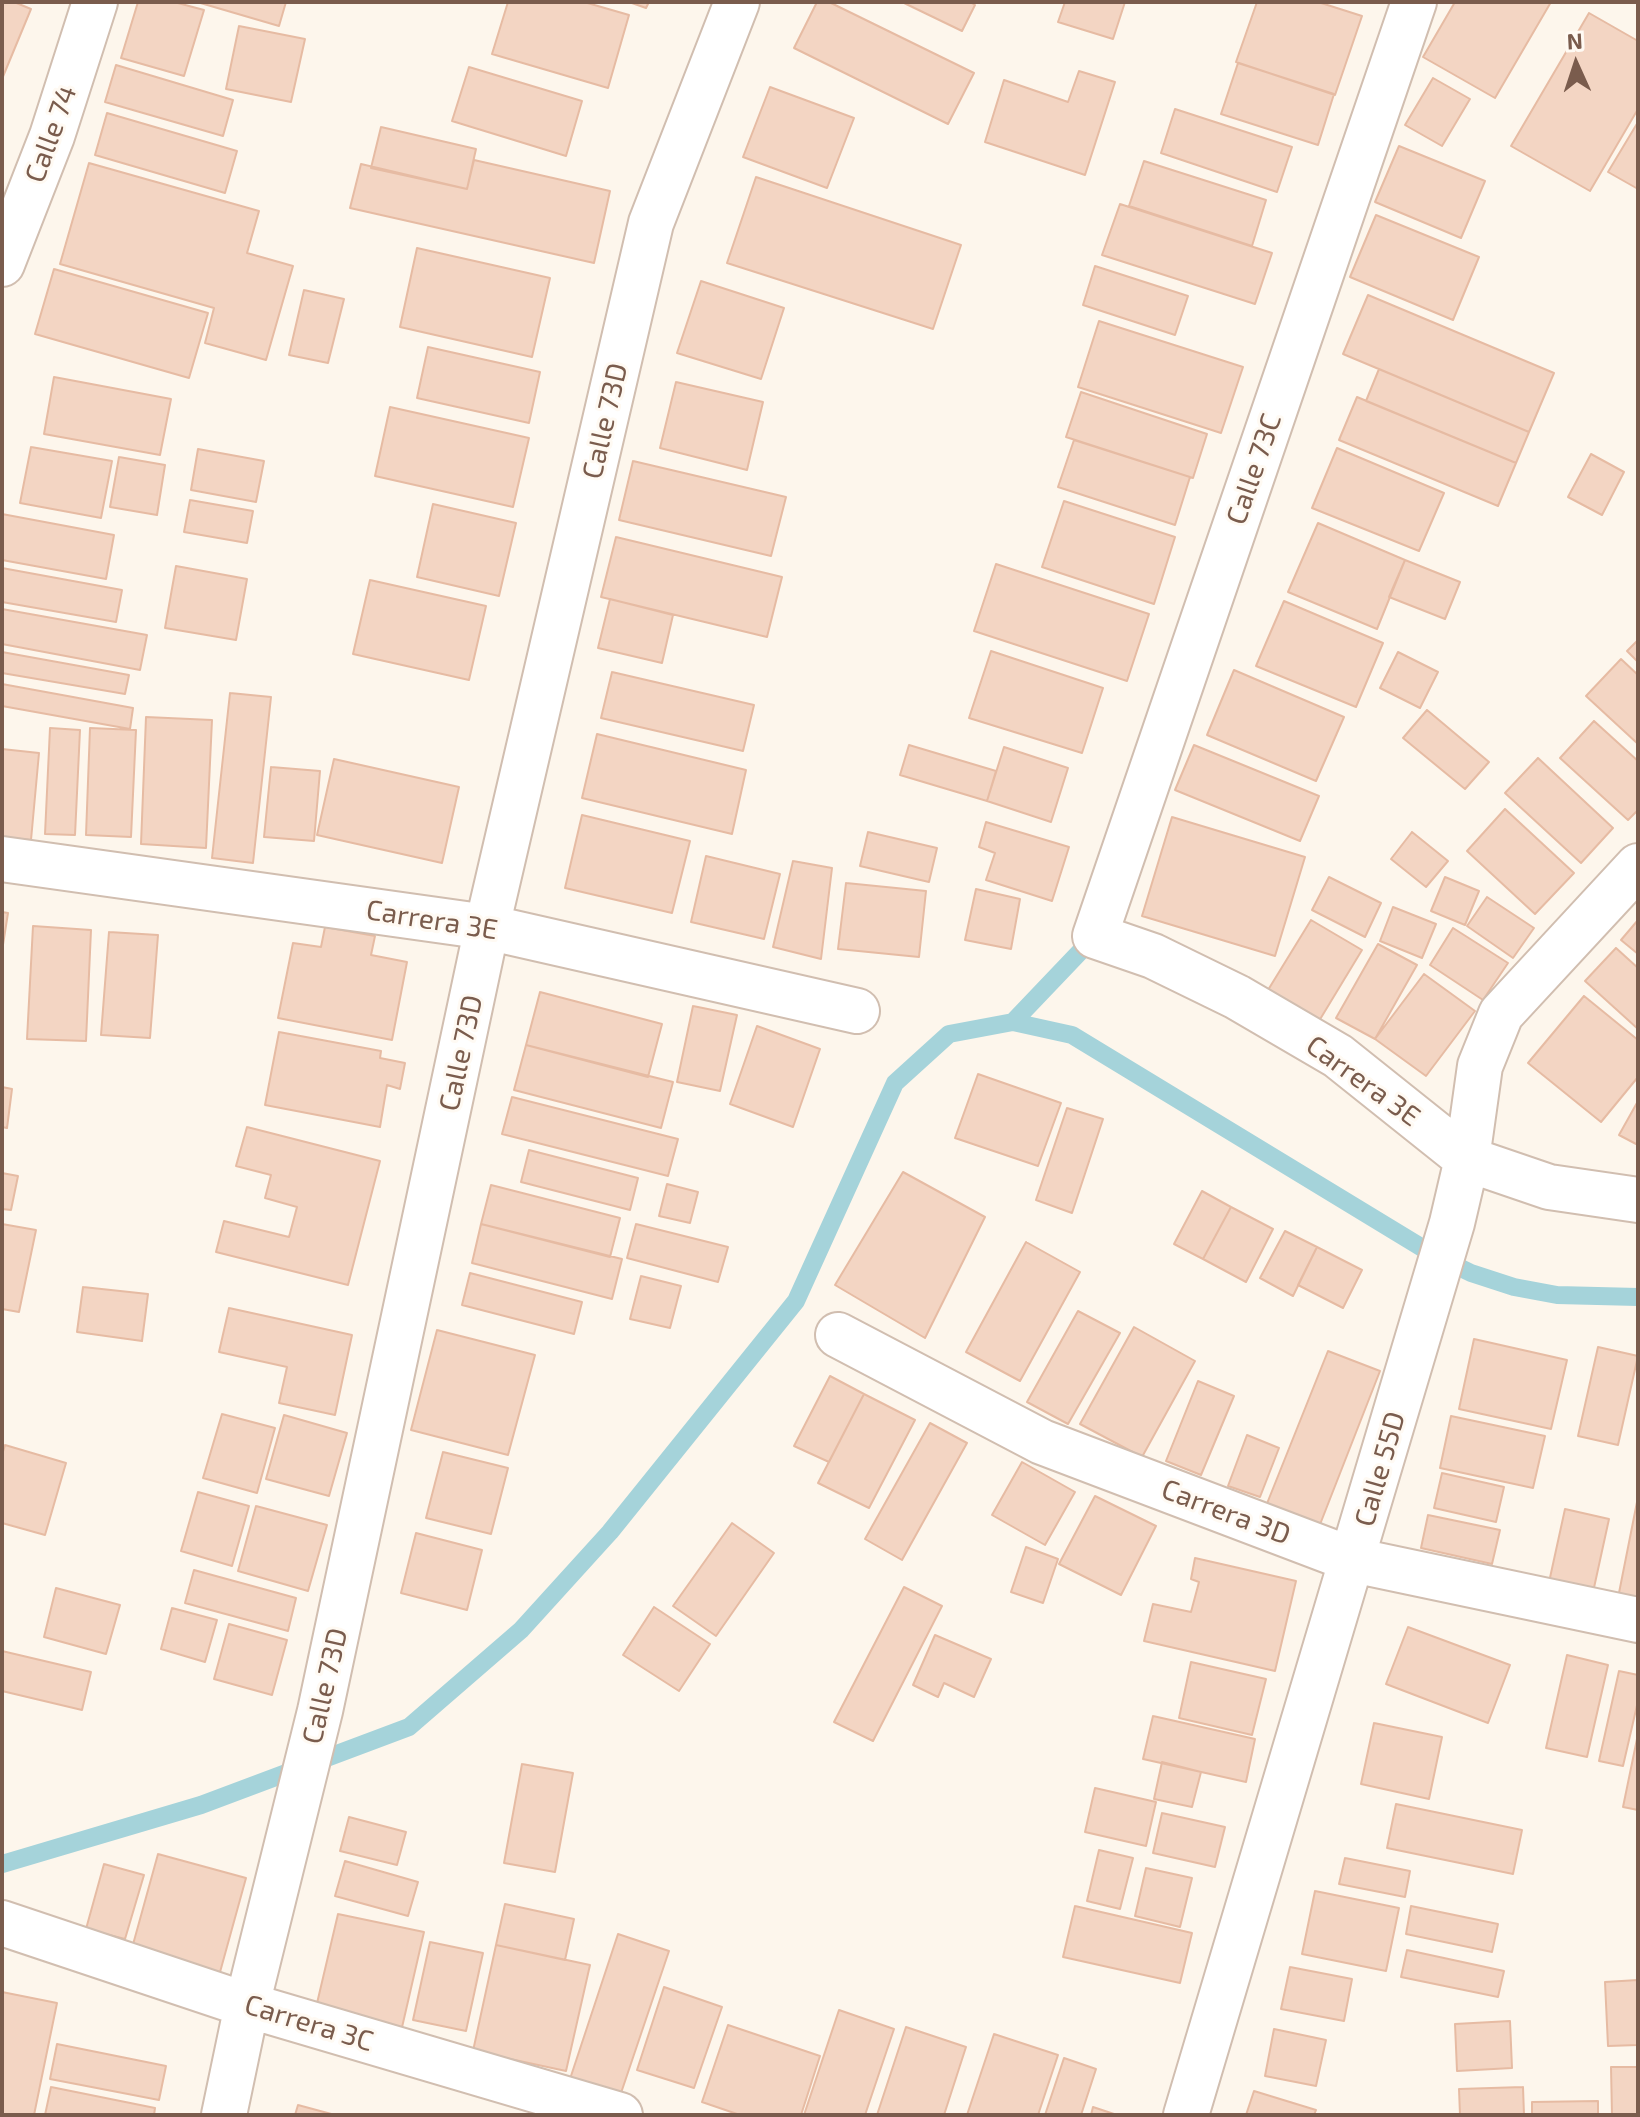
<!DOCTYPE html>
<style>
body{margin:0}
#map{position:relative;width:1640px;height:2117px;overflow:hidden;background:#fdf6ec;font-family:"Exo 2",sans-serif}
canvas{display:block}
.frame{position:absolute;inset:0;border:4px solid #7a5c4d;pointer-events:none}
.north{position:absolute;left:1536px;top:24px;width:80px;height:80px;-webkit-text-stroke:6px #fffaf3;paint-order:stroke;rotate:357deg;font-size:22px;font-weight:700;line-height:32px;text-align:center;color:#7a5c4d}
.north::after{content:'';display:block;margin:auto;width:28px;height:36px;background:#7a5c4d;clip-path:polygon(50% 0,100% 100%,50% 72%,0 100%)}
</style>
<div id="map">
<canvas width="1640" height="2117"></canvas>
<div class="frame"></div>
<div class="north">N</div>
</div>
<script>
const context = document.querySelector('canvas').getContext('2d');
context.lineJoin = 'round';
function toPath(rows) {
  const path = new Path2D();
  for (const r of rows) {
    path.moveTo(r[0], r[1]);
    for (let i = 2; i < r.length; i += 2) path.lineTo(r[i], r[i + 1]);
  }
  return path;
}
function stroke(path, color, width, dash) {
  context.strokeStyle = color;
  context.lineWidth = width;
  context.lineCap = dash ? 'butt' : 'round';
  context.setLineDash(dash || []);
  context.stroke(path);
}
function fill(path, color) {
  context.fillStyle = color;
  context.fill(path, 'evenodd');
}
function drawText(font, color, halo, rows, align = 'center') {
  context.font = font + ' "Exo 2",sans-serif';
  context.lineWidth = 6;
  context.setLineDash([]);
  context.textBaseline = 'middle';
  context.strokeStyle = halo;
  context.fillStyle = color;
  for (const [text, x, y, turn = 0] of rows) {
    context.save();
    context.translate(x, y);
    context.rotate((+turn || 0) * Math.PI / 180);
    context.textAlign = isNaN(turn) ? turn : align;
    if (halo) context.strokeText(text, 0, 0);
    context.fillText(text, 0, 0);
    context.restore();
  }
}
const stream = toPath([
 [1013,1022,1095,936],
 [2,1864,201,1805,409,1727,521,1630,610,1532,796,1301,895,1083,949,1034,1013,1022,1072,1035,1434,1255,1471,1273,1514,1287,1557,1295,1638,1297]
]);
const building = toPath([
 [2,2,14,2,31,9,2,79,2,2],
 [138,2,174,2,204,10,184,76,121,58,138,2],
 [197,2,286,2,279,26,197,2],
 [508,2,584,2,629,15,608,88,492,54,508,2],
 [629,2,649,2,646,8,629,2],
 [817,2,829,2,974,73,948,124,794,48,817,2],
 [902,2,970,2,975,5,962,31,902,2],
 [1065,2,1125,2,1113,39,1058,22,1065,2],
 [1257,2,1318,2,1362,16,1335,95,1236,62,1257,2],
 [1455,2,1551,2,1495,98,1423,57,1455,2],
 [1589,13,1638,41,1638,109,1590,191,1511,146,1589,13],
 [239,26,305,39,291,102,226,89,239,26],
 [1238,63,1334,94,1318,145,1221,114,1238,63],
 [116,65,233,100,223,136,105,102,116,65],
 [469,67,582,101,566,156,452,121,469,67],
 [1079,71,1115,82,1085,175,985,142,1004,80,1068,102,1079,71],
 [1433,78,1470,99,1442,146,1405,125,1433,78],
 [770,87,854,118,827,188,743,157,770,87],
 [1175,109,1292,147,1277,192,1161,153,1175,109],
 [107,113,237,151,225,193,95,155,107,113],
 [1638,122,1638,189,1608,172,1638,122],
 [381,127,476,149,467,189,371,168,381,127],
 [1399,146,1485,181,1461,238,1375,202,1399,146],
 [474,160,610,191,594,263,350,208,361,164,467,189,474,160],
 [1144,161,1266,200,1252,246,1129,206,1144,161],
 [89,163,259,211,247,253,293,266,266,360,205,343,214,308,60,264,89,163],
 [756,177,961,245,933,329,727,263,756,177],
 [1120,204,1272,253,1255,304,1102,255,1120,204],
 [1376,215,1479,257,1453,320,1350,277,1376,215],
 [417,248,550,278,532,357,400,327,417,248],
 [1095,266,1188,296,1175,335,1083,305,1095,266],
 [54,269,208,313,189,378,35,334,54,269],
 [701,281,784,308,761,379,677,353,701,281],
 [304,290,344,299,328,363,289,355,304,290],
 [1368,295,1554,373,1529,432,1343,354,1368,295],
 [1099,321,1243,367,1221,433,1078,387,1099,321],
 [428,347,540,372,529,423,417,398,428,347],
 [1379,369,1529,432,1516,463,1366,401,1379,369],
 [54,377,171,399,160,455,44,434,54,377],
 [676,382,763,402,747,470,660,448,676,382],
 [1081,392,1207,434,1193,478,1066,437,1081,392],
 [1357,397,1516,463,1498,506,1339,440,1357,397],
 [390,407,529,438,513,507,375,476,390,407],
 [1074,440,1190,477,1175,525,1058,487,1074,440],
 [31,447,112,461,101,518,20,503,31,447],
 [1337,448,1444,493,1419,551,1312,508,1337,448],
 [198,449,264,461,256,502,191,490,198,449],
 [1591,454,1624,472,1602,515,1568,497,1591,454],
 [119,457,165,465,157,515,110,507,119,457],
 [633,461,786,497,771,556,619,520,633,461],
 [190,500,253,511,247,543,184,532,190,500],
 [1064,501,1175,537,1154,604,1042,567,1064,501],
 [433,504,516,523,499,596,417,577,433,504],
 [2,514,114,535,106,579,2,560,2,514],
 [1318,523,1405,560,1377,629,1288,592,1318,523],
 [616,537,782,577,767,637,601,597,616,537],
 [1405,560,1460,582,1445,619,1389,597,1405,560],
 [996,564,1149,614,1127,681,974,631,996,564],
 [176,566,247,579,236,640,165,628,176,566],
 [2,568,122,590,116,622,2,602,2,568],
 [370,580,486,606,469,680,353,654,370,580],
 [610,599,673,615,662,663,598,648,610,599],
 [1284,601,1383,643,1356,707,1256,666,1284,601],
 [2,609,147,635,140,670,2,644,2,609],
 [1638,640,1638,662,1627,651,1638,640],
 [991,651,1103,688,1082,753,969,718,991,651],
 [2,652,129,675,125,694,2,673,2,652],
 [1398,652,1438,672,1420,708,1380,688,1398,652],
 [1621,659,1638,675,1638,744,1586,696,1621,659],
 [1234,670,1344,717,1316,781,1207,735,1234,670],
 [612,672,754,705,743,751,601,718,612,672],
 [2,684,133,708,130,729,2,706,2,684],
 [230,693,271,697,253,863,212,858,230,693],
 [1427,710,1489,762,1465,789,1403,738,1427,710],
 [146,717,212,720,206,848,141,844,146,717],
 [1594,721,1638,761,1638,810,1628,820,1560,758,1594,721],
 [50,728,80,730,75,835,45,834,50,728],
 [90,728,136,730,131,837,86,835,90,728],
 [597,734,746,770,732,834,582,798,597,734],
 [909,745,996,771,987,801,900,775,909,745],
 [1194,745,1319,796,1300,841,1175,790,1194,745],
 [1004,747,1068,768,1051,822,987,801,1004,747],
 [2,749,39,753,31,840,2,837,2,749],
 [1538,758,1613,828,1581,863,1505,793,1538,758],
 [334,759,459,787,442,863,317,835,334,759],
 [271,767,320,771,314,841,264,837,271,767],
 [1505,809,1574,873,1535,914,1467,851,1505,809],
 [582,815,690,841,672,913,565,888,582,815],
 [1172,817,1305,857,1275,956,1142,916,1172,817],
 [986,822,1069,847,1052,901,986,880,995,853,979,847,986,822],
 [868,832,937,848,929,882,860,866,868,832],
 [1412,832,1448,861,1426,887,1391,859,1412,832],
 [706,856,780,874,764,939,691,922,706,856],
 [793,861,832,868,821,959,773,947,793,861],
 [1329,877,1381,903,1365,937,1312,910,1329,877],
 [1445,877,1479,891,1465,925,1431,911,1445,877],
 [846,883,926,891,919,957,838,949,846,883],
 [976,889,1020,899,1011,949,965,940,976,889],
 [1487,897,1534,928,1513,958,1467,926,1487,897],
 [1393,907,1436,924,1422,958,1380,941,1393,907],
 [2,912,8,913,2,951,2,912],
 [1311,920,1362,950,1319,1021,1268,990,1311,920],
 [1638,920,1638,954,1621,940,1638,920],
 [33,926,91,930,86,1041,27,1039,33,926],
 [325,927,375,936,371,955,407,962,392,1040,278,1018,293,943,321,947,325,927],
 [1453,928,1508,963,1483,1000,1430,965,1453,928],
 [109,932,158,935,150,1038,101,1035,109,932],
 [1378,944,1417,965,1375,1039,1336,1018,1378,944],
 [1616,948,1638,968,1638,1029,1585,981,1616,948],
 [1424,974,1475,1011,1426,1076,1375,1039,1424,974],
 [540,992,662,1024,648,1077,526,1045,540,992],
 [1584,996,1638,1040,1638,1077,1601,1122,1528,1063,1584,996],
 [693,1006,737,1015,720,1091,677,1082,693,1006],
 [757,1026,820,1049,793,1127,730,1104,757,1026],
 [279,1032,381,1051,380,1058,405,1063,400,1089,387,1085,380,1127,265,1105,279,1032],
 [526,1045,673,1082,661,1128,514,1090,526,1045],
 [978,1074,1061,1103,1038,1166,955,1138,978,1074],
 [2,1087,12,1089,7,1128,2,1127,2,1087],
 [512,1097,678,1139,668,1176,502,1134,512,1097],
 [1638,1101,1638,1145,1619,1135,1638,1101],
 [1067,1108,1103,1119,1072,1213,1036,1200,1067,1108],
 [247,1127,380,1161,348,1285,216,1252,224,1221,289,1237,297,1207,265,1198,271,1175,236,1166,247,1127],
 [529,1150,638,1178,630,1210,521,1182,529,1150],
 [903,1172,985,1217,925,1338,835,1285,903,1172],
 [2,1173,18,1176,11,1210,2,1209,2,1173],
 [667,1184,698,1192,690,1223,659,1216,667,1184],
 [491,1185,620,1218,610,1257,481,1224,491,1185],
 [1202,1191,1231,1207,1203,1259,1174,1244,1202,1191],
 [1231,1207,1273,1229,1246,1282,1203,1259,1231,1207],
 [2,1224,36,1230,19,1312,2,1309,2,1224],
 [481,1224,622,1259,612,1299,472,1263,481,1224],
 [636,1224,728,1247,718,1282,627,1258,636,1224],
 [1285,1231,1317,1247,1293,1296,1260,1278,1285,1231],
 [1026,1242,1080,1272,1020,1381,966,1352,1026,1242],
 [1317,1247,1362,1270,1343,1308,1298,1285,1317,1247],
 [470,1273,582,1302,574,1334,462,1305,470,1273],
 [641,1276,681,1286,670,1328,630,1319,641,1276],
 [83,1287,148,1294,142,1341,77,1332,83,1287],
 [229,1308,352,1335,335,1415,279,1403,287,1367,219,1352,229,1308],
 [1078,1311,1120,1333,1068,1424,1027,1402,1078,1311],
 [1134,1327,1195,1361,1142,1457,1080,1424,1134,1327],
 [437,1330,535,1355,508,1455,411,1430,437,1330],
 [1474,1339,1567,1360,1551,1429,1459,1409,1474,1339],
 [1598,1347,1638,1356,1618,1445,1578,1436,1598,1347],
 [1328,1351,1380,1371,1319,1527,1266,1506,1328,1351],
 [830,1376,864,1394,829,1462,794,1446,830,1376],
 [1198,1381,1234,1396,1201,1475,1166,1461,1198,1381],
 [864,1394,915,1420,869,1508,818,1483,864,1394],
 [222,1414,275,1428,257,1493,203,1478,222,1414],
 [284,1415,347,1433,329,1496,266,1479,284,1415],
 [1451,1416,1545,1436,1533,1488,1440,1468,1451,1416],
 [930,1423,967,1443,902,1560,865,1539,930,1423],
 [1247,1435,1279,1448,1260,1497,1228,1486,1247,1435],
 [5,1445,66,1463,45,1535,2,1523,2,1455,5,1445],
 [443,1452,508,1468,491,1534,426,1518,443,1452],
 [1022,1462,1075,1492,1045,1545,992,1515,1022,1462],
 [1442,1473,1504,1487,1496,1522,1434,1508,1442,1473],
 [198,1492,249,1506,232,1566,181,1551,198,1492],
 [1095,1496,1156,1526,1121,1595,1059,1564,1095,1496],
 [1638,1497,1638,1612,1616,1608,1638,1497],
 [256,1506,327,1525,308,1591,238,1571,256,1506],
 [1565,1509,1609,1519,1590,1606,1546,1596,1565,1509],
 [1428,1515,1500,1530,1492,1564,1421,1548,1428,1515],
 [732,1523,774,1553,716,1636,673,1606,732,1523],
 [416,1533,482,1550,467,1610,401,1593,416,1533],
 [1026,1547,1058,1559,1043,1603,1011,1592,1026,1547],
 [1195,1558,1296,1581,1275,1671,1144,1641,1153,1604,1191,1612,1199,1582,1191,1579,1195,1558],
 [194,1570,296,1598,288,1631,185,1603,194,1570],
 [904,1587,942,1606,873,1741,834,1722,904,1587],
 [56,1588,120,1605,106,1654,44,1637,56,1588],
 [654,1607,710,1644,679,1691,623,1655,654,1607],
 [172,1608,217,1620,205,1662,161,1649,172,1608],
 [229,1624,287,1640,272,1695,214,1679,229,1624],
 [1408,1627,1510,1665,1488,1723,1386,1684,1408,1627],
 [935,1635,991,1659,974,1697,944,1683,938,1697,913,1685,935,1635],
 [2,1651,91,1672,82,1710,2,1691,2,1651],
 [1567,1655,1608,1665,1587,1757,1546,1748,1567,1655],
 [1191,1662,1266,1679,1252,1735,1179,1718,1191,1662],
 [1619,1671,1638,1675,1638,1701,1623,1766,1599,1761,1619,1671],
 [1153,1716,1255,1739,1246,1782,1143,1759,1153,1716],
 [1374,1723,1442,1737,1429,1799,1361,1784,1374,1723],
 [1638,1734,1638,1810,1623,1807,1638,1734],
 [1162,1762,1201,1772,1192,1807,1154,1799,1162,1762],
 [522,1764,573,1773,555,1872,504,1863,522,1764],
 [1095,1788,1156,1802,1146,1846,1085,1832,1095,1788],
 [1396,1804,1522,1830,1513,1874,1387,1848,1396,1804],
 [1162,1813,1225,1827,1215,1867,1153,1853,1162,1813],
 [349,1817,406,1832,397,1865,340,1851,349,1817],
 [1099,1850,1133,1858,1120,1909,1087,1901,1099,1850],
 [158,1854,246,1878,217,1983,129,1959,158,1854],
 [1345,1858,1410,1871,1405,1897,1339,1884,1345,1858],
 [345,1861,418,1882,408,1916,335,1896,345,1861],
 [104,1864,144,1875,125,1939,86,1929,104,1864],
 [1146,1868,1192,1878,1180,1927,1135,1916,1146,1868],
 [1315,1891,1399,1908,1386,1971,1302,1954,1315,1891],
 [505,1904,574,1919,565,1960,496,1945,505,1904],
 [1075,1906,1192,1933,1180,1983,1063,1957,1075,1906],
 [1411,1906,1498,1924,1492,1952,1406,1934,1411,1906],
 [338,1914,424,1932,400,2036,314,2016,338,1914],
 [618,1934,669,1951,620,2096,570,2079,618,1934],
 [430,1942,483,1953,466,2031,413,2020,430,1942],
 [496,1945,590,1965,566,2071,473,2051,496,1945],
 [1407,1950,1504,1971,1498,1997,1401,1977,1407,1950],
 [1290,1967,1352,1979,1344,2021,1281,2009,1290,1967],
 [1638,1980,1638,2045,1608,2046,1605,1982,1638,1980],
 [664,1987,722,2007,694,2088,637,2070,664,1987],
 [2,1992,57,2003,34,2115,2,2115,2,1992],
 [839,2010,894,2029,865,2115,804,2115,839,2010],
 [1510,2021,1512,2068,1457,2071,1455,2024,1510,2021],
 [728,2025,820,2056,801,2115,740,2115,702,2102,728,2025],
 [906,2027,966,2047,944,2115,877,2115,906,2027],
 [1274,2029,1326,2040,1316,2086,1265,2076,1274,2029],
 [994,2034,1058,2055,1038,2115,967,2115,994,2034],
 [57,2044,166,2066,159,2100,50,2079,57,2044],
 [1064,2058,1096,2069,1081,2115,1045,2115,1064,2058],
 [1611,2067,1638,2067,1638,2115,1612,2115,1611,2067],
 [51,2087,155,2108,154,2115,45,2115,51,2087],
 [1523,2087,1524,2115,1460,2115,1459,2089,1523,2087],
 [1254,2091,1316,2110,1314,2115,1246,2115,1254,2091],
 [1598,2101,1598,2115,1532,2115,1532,2102,1598,2101],
 [298,2105,335,2115,295,2115,298,2105],
 [1093,2107,1117,2115,1091,2115,1093,2107]
]);
const minor = toPath([
 [1414,2,1095,936,1153,956,1237,997,1338,1056,1467,1159,1549,1187,1638,1200],
 [2,264,52,136,95,2],
 [2,859,487,927,857,1011],
 [838,1335,1042,1442,1353,1560,1638,1620],
 [2,1923,247,2005,620,2115],
 [224,2115,247,2005,320,1711,487,927,651,223,737,2],
 [1186,2115,1452,1223,1467,1159,1480,1066,1501,1014,1638,866]
]);
const streetNames = [
 ["Calle 74",51,134,-70],
 ["Calle 73D",605,421,-77],
 ["Calle 73C",1254,469,-71],
 ["Carrera 3E",432,920,9],
 ["Calle 73D",461,1053,-78],
 ["Carrera 3E",1363,1081,36],
 ["Calle 55D",1380,1469,-74],
 ["Carrera 3D",1226,1512,21],
 ["Calle 73D",325,1686,-77],
 ["Carrera 3C",309,2023,17]
];
stroke(stream, '#a5d3da', 18);
fill(building, '#f3d5c3');
stroke(building, '#e6bba3', 2);
stroke(minor, '#d1beb0', 48);
stroke(minor, '#fff', 44);
drawText('28px', '#7a5c4d', '#fffaf3', streetNames);
</script>
